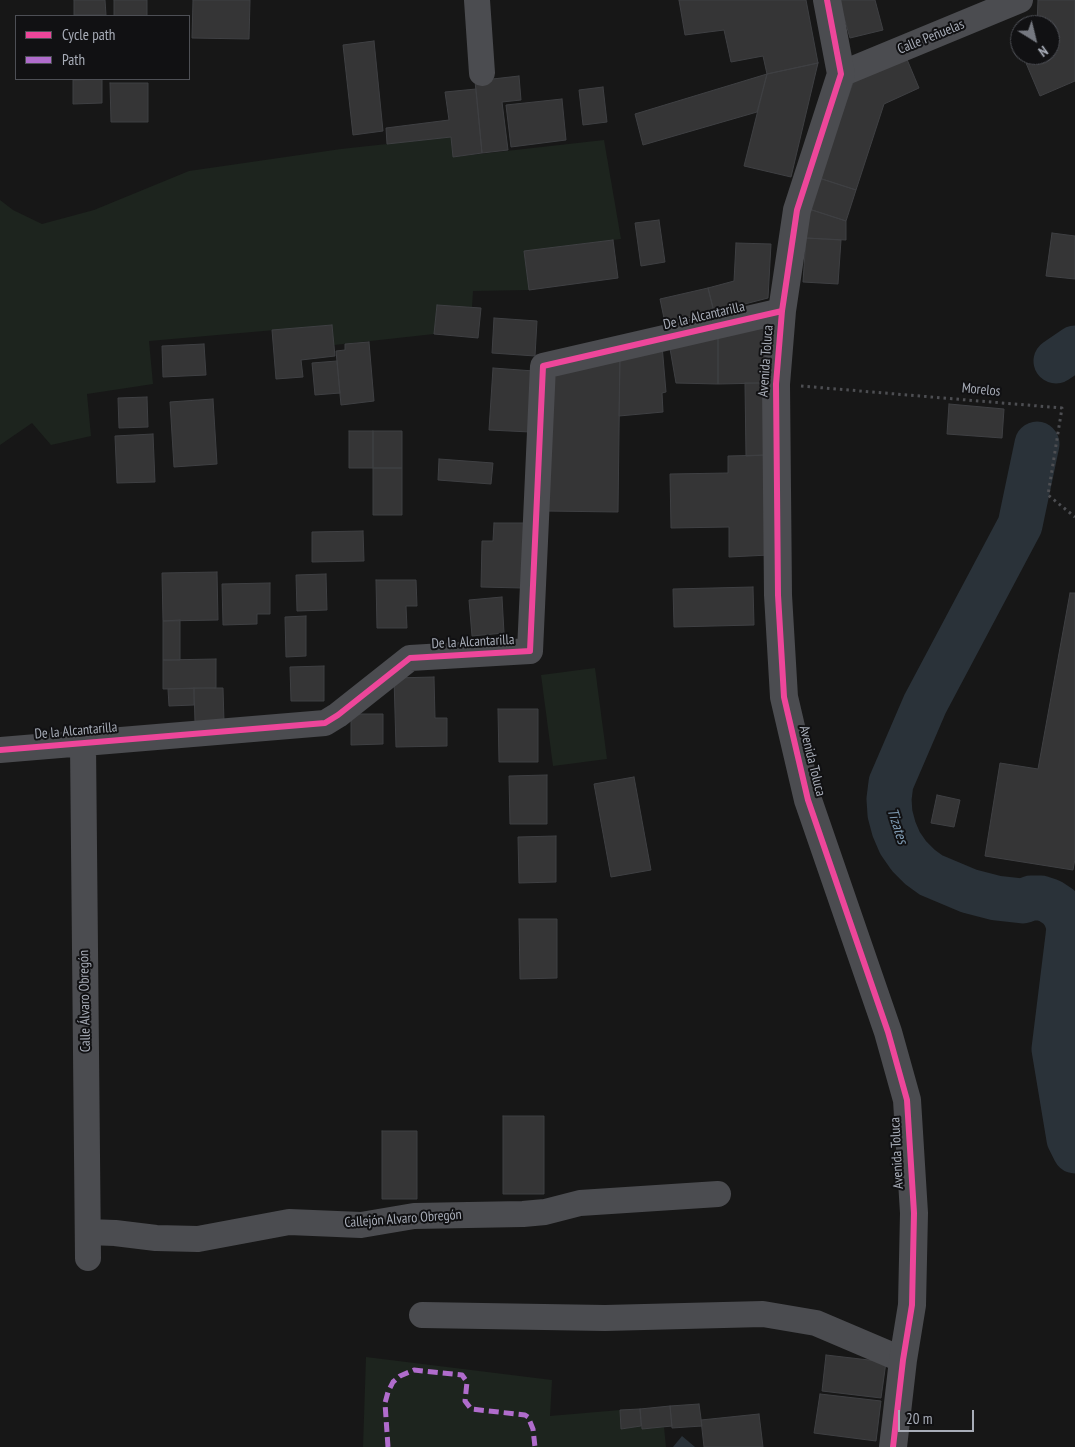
<!DOCTYPE html>
<meta charset="utf-8">
<style>
body{margin:0}
#map{position:relative;width:1075px;height:1447px;overflow:hidden;background:#171717;font-family:"PT Sans Narrow",sans-serif}
canvas{display:block}
.legend{position:absolute;left:15px;top:15px;width:175px;height:65px;box-sizing:border-box;background:#111113;border:1px solid #4d4f55;margin:0;padding:6px 9px;list-style:none;font-size:15px;color:#a8adb8}
.legend li{display:flex;align-items:center;gap:10px;height:25px}
.legend b{width:25px;border:1px solid #4d4f55}
.north{position:absolute;left:1010px;top:15px;width:50px;height:50px;box-sizing:border-box;background:#111113;border:1px solid #4d4f55;border-radius:50%;rotate:144deg;font-size:14px;font-weight:700;line-height:20px;text-align:center;color:#a8adb8}
.north::after{content:'';display:block;margin:auto;width:18px;height:22px;background:#757880;clip-path:polygon(50% 0,100% 100%,50% 72%,0 100%)}
.scale{position:absolute;left:898px;top:1410px;width:76px;height:22px;box-sizing:border-box;border:2px solid #a8adb8;border-top:0;padding-left:6px;font-size:15px;line-height:18px;white-space:nowrap;color:#a8adb8;-webkit-text-stroke:4px #111113;paint-order:stroke}
</style>
<div id="map">
<canvas width="1075" height="1447"></canvas>
<ul class="legend">
<li><b style="height:6px;background:#ed469a"></b>Cycle path</li>
<li><b style="height:6px;background:#b06ccc"></b>Path</li>
</ul>
<div class="north">N</div>
<div class="scale">20 m</div>
</div>
<script>
const context = document.querySelector('canvas').getContext('2d');
context.lineJoin = 'round';
function fill(path, color) {
  context.fillStyle = color;
  context.fill(path, 'evenodd');
}
function toPath(rows) {
  const path = new Path2D();
  for (const r of rows) {
    path.moveTo(r[0], r[1]);
    for (let i = 2; i < r.length; i += 2) path.lineTo(r[i], r[i + 1]);
  }
  return path;
}
function stroke(path, color, width, dash) {
  context.strokeStyle = color;
  context.lineWidth = width;
  context.lineCap = dash ? 'butt' : 'round';
  context.setLineDash(dash || []);
  context.stroke(path);
}
function drawText(font, color, halo, rows, align = 'center') {
  context.font = font + ' "PT Sans Narrow",sans-serif';
  context.lineWidth = 4;
  context.setLineDash([]);
  context.textBaseline = 'middle';
  context.strokeStyle = halo;
  context.fillStyle = color;
  for (const [text, x, y, turn = 0] of rows) {
    context.save();
    context.translate(x, y);
    context.rotate((+turn || 0) * Math.PI / 180);
    context.textAlign = isNaN(turn) ? turn : align;
    if (halo) context.strokeText(text, 0, 0);
    context.fillText(text, 0, 0);
    context.restore();
  }
}
const green = toPath([
 [451,137,453,157,604,140,621,239,524,251,529,290,473,291,472,307,437,305,434,334,334,345,332,325,149,341,153,384,87,394,91,436,51,445,32,423,0,445,0,200,13,210,42,224,94,210,189,171,341,149],
 [595,668,607,759,553,766,541,675],
 [366,1357,552,1380,550,1416,620,1410,622,1429,641,1426,642,1429,664,1427,666,1447,363,1447]
]);
const water = toPath([
 [682,1436,695,1447,673,1447]
]);
const river = toPath([
 [1056,361,1075,348],
 [1037,444,1020,525,925,704,891,783,889,799,890,814,894,829,900,843,909,856,920,867,931,875,969,891,996,898,1023,901,1031,898,1041,898,1050,901,1059,907,1065,915,1069,926,1068,936,1054,1049,1069,1139,1075,1151]
]);
const building = toPath([
 [74,0,105,0,106,15,74,15,74,0],
 [114,0,147,0,147,16,114,16,114,0],
 [193,0,250,0,249,39,192,38,193,0],
 [679,0,806,0,818,63,767,74,763,56,731,62,724,30,685,35,679,0],
 [839,0,875,0,883,30,850,38,839,0],
 [1038,0,1075,0,1075,81,1040,96,1026,63,1042,56,1041,55,1050,55,1050,25,1037,25,1038,0],
 [374,41,383,131,353,135,343,45,374,41],
 [906,57,919,88,884,104,856,190,819,178,854,80,906,57],
 [818,63,791,177,744,166,767,74,818,63],
 [767,74,757,112,643,145,635,114,767,74],
 [519,76,521,100,502,102,508,150,482,153,475,81,519,76],
 [102,79,102,103,73,104,73,80,102,79],
 [110,83,148,83,148,122,111,122,110,83],
 [603,87,607,122,583,125,579,90,603,87],
 [476,89,482,153,453,157,451,137,387,144,386,128,449,120,445,92,476,89],
 [562,99,566,140,511,147,506,105,562,99],
 [819,178,856,190,846,221,809,209,819,178],
 [809,209,846,221,846,240,806,238,809,209],
 [659,220,665,262,641,266,635,223,659,220],
 [1052,233,1075,236,1075,279,1046,276,1052,233],
 [806,238,841,240,838,284,803,282,806,238],
 [613,240,618,278,529,290,524,251,613,240],
 [736,243,771,244,768,298,714,312,708,288,734,281,736,243],
 [708,288,714,312,665,323,660,299,708,288],
 [437,305,481,308,478,338,434,334,437,305],
 [494,318,537,321,535,356,492,353,494,318],
 [763,321,765,383,718,384,718,331,763,321],
 [332,325,335,356,301,360,303,377,276,379,272,330,332,325],
 [718,331,718,384,676,383,669,343,718,331],
 [369,342,374,401,341,405,336,351,345,350,345,344,369,342],
 [204,344,206,375,163,377,162,346,204,344],
 [662,345,666,392,662,393,663,412,619,416,620,353,662,345],
 [620,353,618,512,545,511,551,367,620,353],
 [337,361,340,393,315,395,312,363,337,361],
 [493,368,534,371,530,432,489,430,493,368],
 [745,383,765,383,766,455,746,456,745,383],
 [147,397,148,427,119,428,118,398,147,397],
 [213,399,217,464,174,467,170,402,213,399],
 [949,404,1004,409,1002,438,947,434,949,404],
 [349,431,373,431,373,468,349,468,349,431],
 [373,431,402,431,402,468,373,468,373,431],
 [153,434,155,482,117,483,115,436,153,434],
 [766,455,769,555,729,557,729,527,671,528,670,474,728,473,728,456,766,455],
 [439,459,493,463,491,484,438,480,439,459],
 [373,468,402,468,402,515,373,515,373,468],
 [494,523,524,523,522,588,481,587,482,541,493,541,494,523],
 [363,531,364,561,312,562,312,532,363,531],
 [217,572,218,620,163,621,162,573,217,572],
 [326,574,327,610,297,611,296,575,326,574],
 [376,580,416,580,417,606,406,606,407,628,377,628,376,580],
 [270,583,270,614,257,614,257,624,223,625,222,584,270,583],
 [753,587,754,625,674,627,673,589,753,587],
 [1070,593,1075,593,1075,859,1073,870,985,856,1000,763,1038,769,1070,593],
 [502,597,504,633,472,636,469,600,502,597],
 [306,616,306,656,286,657,285,617,306,616],
 [180,620,180,660,163,660,163,621,180,620],
 [216,659,216,688,163,689,163,660,216,659],
 [324,666,324,701,291,701,290,667,324,666],
 [434,677,435,718,447,718,447,746,396,747,394,678,434,677],
 [194,688,194,705,169,706,168,689,194,688],
 [194,688,223,688,224,722,195,722,194,688],
 [498,709,538,709,538,762,499,762,498,709],
 [351,714,383,714,383,744,351,745,351,714],
 [547,775,547,824,510,824,509,776,547,775],
 [634,777,651,870,611,877,594,784,634,777],
 [937,795,960,800,954,827,931,823,937,795],
 [556,836,556,882,519,883,518,837,556,836],
 [519,919,557,919,557,978,520,979,519,919],
 [503,1116,544,1116,544,1194,503,1194,503,1116],
 [382,1131,417,1131,417,1199,382,1199,382,1131],
 [826,1355,886,1362,881,1398,822,1391,826,1355],
 [820,1394,881,1401,876,1441,814,1433,820,1394],
 [699,1404,702,1426,672,1428,670,1406,699,1404],
 [670,1406,672,1426,642,1429,640,1409,670,1406],
 [640,1409,641,1426,621,1429,620,1410,640,1409],
 [759,1414,763,1447,704,1447,701,1420,759,1414]
]);
const path = toPath([
 [801,386,1062,408,1048,495,1075,517]
]);
const minor = toPath([
 [477,0,482,73],
 [841,74,1020,0],
 [83,744,88,1258],
 [0,750,325,723,338,715,410,658,530,651,543,366,782,311],
 [88,1232,115,1233,156,1238,198,1239,289,1222,361,1225,414,1216,523,1214,545,1212,580,1203,718,1194],
 [422,1315,605,1318,763,1314,816,1323,903,1360]
]);
const tertiary = toPath([
 [827,0,841,74,797,210,782,311,776,384,778,595,784,697,808,800,888,1032,907,1100,914,1213,912,1305,903,1360,893,1447]
]);
const quiet = toPath([
 [388,1447,385,1403,388,1392,393,1382,400,1376,414,1370,462,1375,467,1382,465,1401,471,1409,525,1415,528,1417,533,1429,535,1447]
]);
const cycleway = toPath([
 [827,0,841,74,797,210,782,311,776,384,778,595,784,697,808,800,888,1032,907,1100,914,1213,912,1305,903,1360,893,1447],
 [0,750,325,723,338,715,410,658,530,651,543,366,782,311]
]);
const streetNames = [
 ["Calle Peñuelas",931,37,-22],
 ["De la Alcantarilla",704,316,-13],
 ["Avenida Toluca",766,361,-86],
 ["Morelos",981,390,5],
 ["De la Alcantarilla",473,642,-3],
 ["De la Alcantarilla",76,731,-5],
 ["Avenida Toluca",812,761,76],
 ["Calle Álvaro Obregón",85,1001,-91],
 ["Avenida Toluca",897,1153,-93],
 ["Callejón Alvaro Obregón",403,1219,-4]
];
const waterNames = [
 ["Tizates",897,826,72]
];
fill(green, '#1d241e');
fill(water, '#2a3239');
stroke(river, '#2a3239', 45);
fill(building, '#353536');
stroke(building, '#3f4043', 1);
stroke(path, '#4d4e52', 3, [2.5, 4]);
stroke(minor, '#4b4c50', 26);
stroke(tertiary, '#4b4c50', 28);
stroke(quiet, '#b06ccc', 5, [10, 5]);
stroke(cycleway, '#ed469a', 6);
drawText('14px', '#a8adb8', '#111113', streetNames);
drawText('italic 15px', '#7f9bb3', '#111113', waterNames);
</script>
